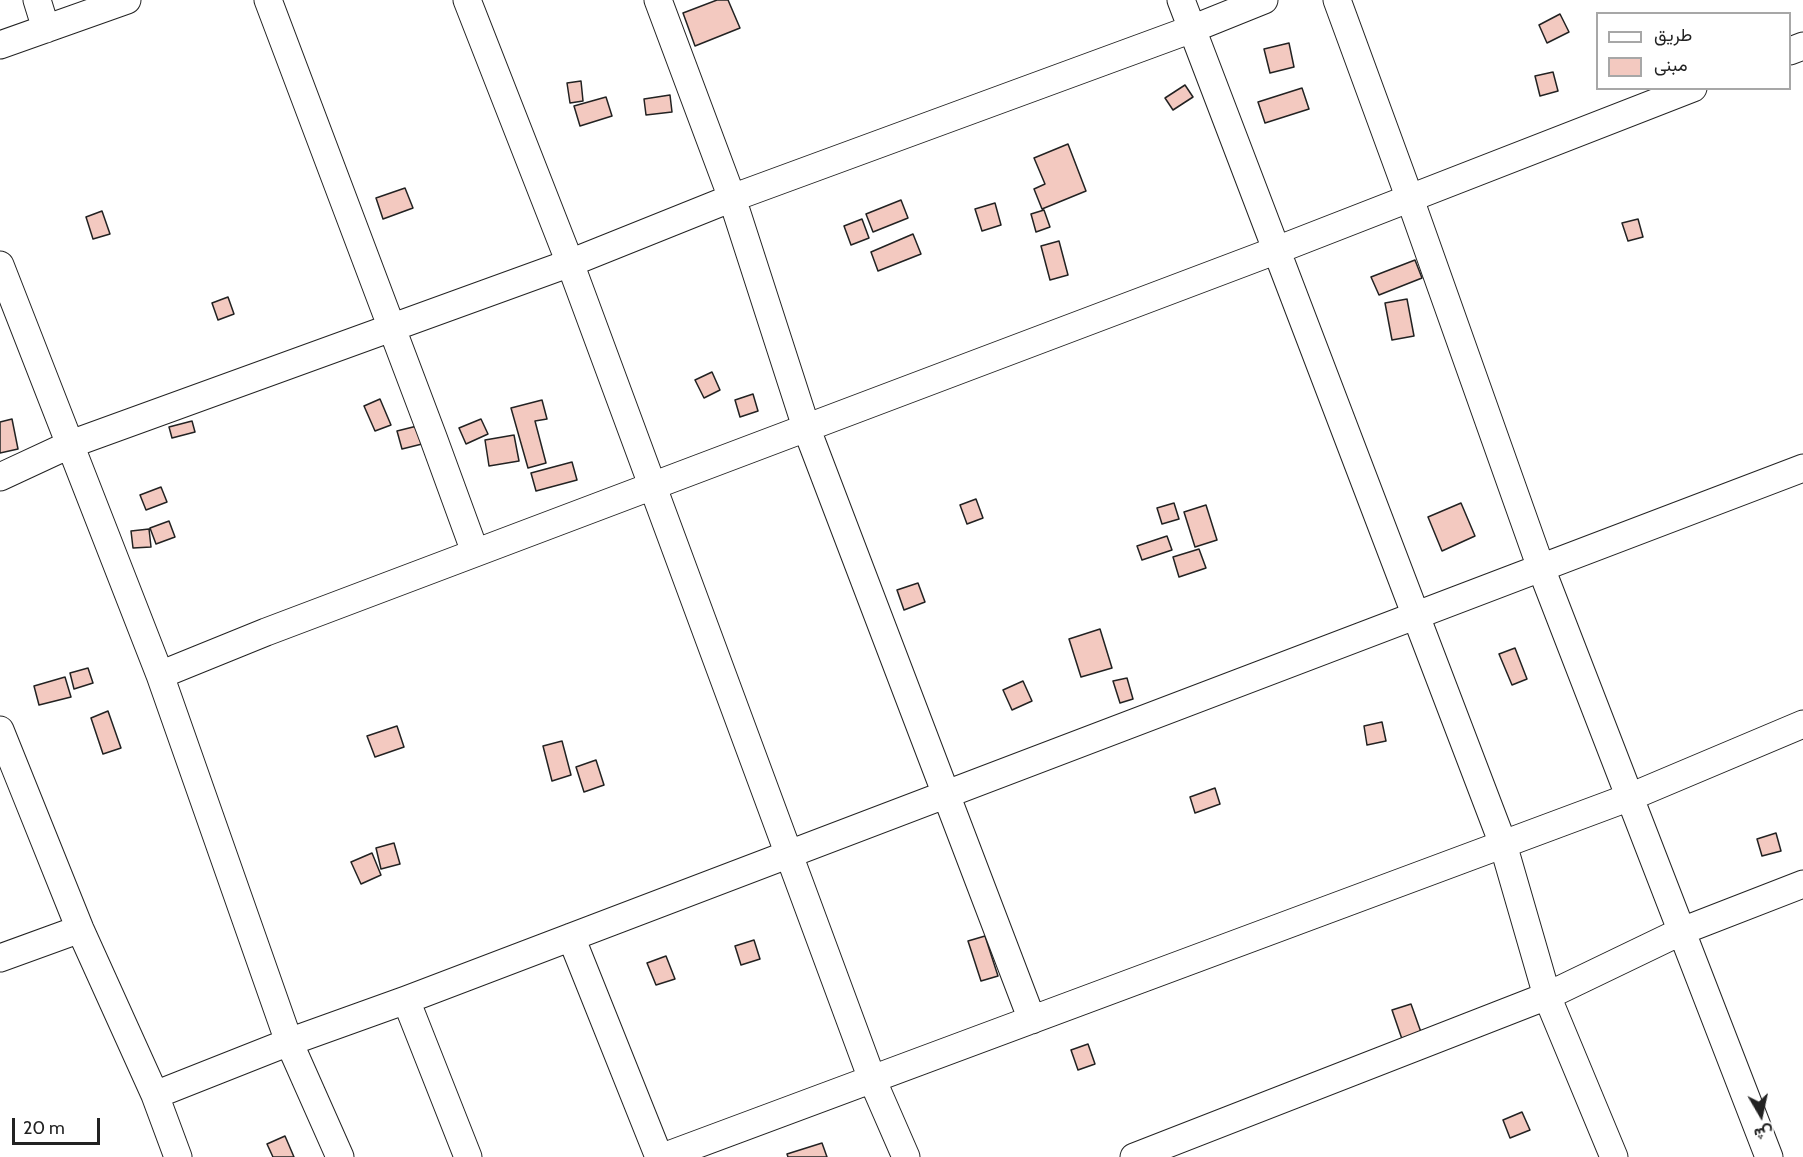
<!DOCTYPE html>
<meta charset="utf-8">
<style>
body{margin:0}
#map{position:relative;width:1803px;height:1157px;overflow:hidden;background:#fff;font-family:Cabin,Vazirmatn,sans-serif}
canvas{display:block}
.legend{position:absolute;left:1596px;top:12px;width:195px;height:78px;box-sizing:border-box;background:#fff;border:2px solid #a7a7a7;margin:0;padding:8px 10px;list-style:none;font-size:18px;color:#222}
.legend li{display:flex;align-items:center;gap:12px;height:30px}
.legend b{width:30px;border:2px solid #a7a7a7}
.north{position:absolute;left:1731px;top:1085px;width:60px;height:60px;-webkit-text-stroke:4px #fff;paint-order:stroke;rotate:171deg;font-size:16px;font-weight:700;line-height:24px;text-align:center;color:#222}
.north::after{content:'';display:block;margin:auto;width:21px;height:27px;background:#222;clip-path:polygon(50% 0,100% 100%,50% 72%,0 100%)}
.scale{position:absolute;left:12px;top:1118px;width:88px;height:27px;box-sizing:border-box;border:3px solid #222;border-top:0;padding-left:8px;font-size:18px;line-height:21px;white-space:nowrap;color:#222;-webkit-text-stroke:4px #fff;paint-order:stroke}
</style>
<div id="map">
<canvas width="1803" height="1157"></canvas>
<ul class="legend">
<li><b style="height:8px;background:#fff"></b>طريق</li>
<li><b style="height:16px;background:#f3c9c0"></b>مبنى</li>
</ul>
<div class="north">ش</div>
<div class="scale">20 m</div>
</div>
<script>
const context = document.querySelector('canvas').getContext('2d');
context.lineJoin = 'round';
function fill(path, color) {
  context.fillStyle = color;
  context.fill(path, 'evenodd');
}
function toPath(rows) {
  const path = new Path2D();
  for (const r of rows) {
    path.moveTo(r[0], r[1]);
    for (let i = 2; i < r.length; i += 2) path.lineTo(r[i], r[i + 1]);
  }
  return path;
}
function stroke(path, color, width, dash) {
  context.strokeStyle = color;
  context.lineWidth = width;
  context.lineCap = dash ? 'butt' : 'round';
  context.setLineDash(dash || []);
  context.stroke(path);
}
const building = toPath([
 [717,0,728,0,740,28,695,46,683,13,717,0],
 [1560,14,1569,32,1547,43,1539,25,1560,14],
 [1289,43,1294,67,1270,73,1264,49,1289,43],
 [1553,72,1558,91,1540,96,1535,76,1553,72],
 [581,81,583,101,570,103,567,83,581,81],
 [1185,85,1193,97,1173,110,1165,98,1185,85],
 [1302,88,1309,109,1265,123,1258,102,1302,88],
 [670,95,672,112,646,115,644,99,670,95],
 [606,97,612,116,580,126,574,106,606,97],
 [1068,144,1086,191,1042,209,1034,189,1045,184,1034,158,1068,144],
 [405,188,413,208,383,219,376,198,405,188],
 [901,200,908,218,873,232,866,214,901,200],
 [995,203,1001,225,982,231,975,209,995,203],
 [1044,210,1050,227,1036,232,1031,214,1044,210],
 [102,211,110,234,93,239,86,217,102,211],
 [862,219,869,238,851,245,844,226,862,219],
 [1638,219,1643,237,1628,241,1622,223,1638,219],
 [913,234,921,254,878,271,871,252,913,234],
 [1059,241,1068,275,1050,280,1041,246,1059,241],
 [1415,260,1422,278,1379,295,1371,277,1415,260],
 [228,297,234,314,218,320,212,303,228,297],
 [1407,299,1414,336,1392,340,1385,303,1407,299],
 [712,372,720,390,704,398,695,380,712,372],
 [753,394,758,411,740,417,735,400,753,394],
 [380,399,391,425,375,431,364,406,380,399],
 [542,400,547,419,535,421,546,463,528,468,511,408,542,400],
 [12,419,18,449,0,453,0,422,12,419],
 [481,419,488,434,466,444,459,428,481,419],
 [192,421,195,432,172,438,169,427,192,421],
 [417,426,422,444,402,449,397,431,417,426],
 [514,435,519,461,489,466,485,440,514,435],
 [572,462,577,480,536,491,531,473,572,462],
 [161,487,167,502,146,510,140,495,161,487],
 [976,499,983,518,967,524,960,505,976,499],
 [1174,503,1179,519,1162,524,1157,508,1174,503],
 [1461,503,1475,536,1442,551,1428,517,1461,503],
 [1206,505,1217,540,1195,547,1184,512,1206,505],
 [169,521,175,537,156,544,150,528,169,521],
 [149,529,151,547,133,548,131,531,149,529],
 [1167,536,1172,550,1142,560,1137,546,1167,536],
 [1199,549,1206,568,1179,577,1173,557,1199,549],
 [918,583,925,602,904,610,897,590,918,583],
 [1100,629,1112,668,1081,677,1069,639,1100,629],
 [1515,648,1527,679,1512,685,1499,654,1515,648],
 [88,668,93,683,74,689,70,673,88,668],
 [65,677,71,697,39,705,34,686,65,677],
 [1127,678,1133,699,1120,703,1113,681,1127,678],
 [1023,681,1032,701,1012,710,1003,690,1023,681],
 [108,711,121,748,103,754,91,718,108,711],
 [1382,722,1386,741,1367,745,1364,726,1382,722],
 [397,726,404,747,375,757,367,736,397,726],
 [562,741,571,775,552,781,543,746,562,741],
 [596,760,604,785,584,792,576,767,596,760],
 [1215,788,1220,804,1195,813,1190,797,1215,788],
 [1776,833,1781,851,1762,856,1757,839,1776,833],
 [394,843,400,864,381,869,376,848,394,843],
 [372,853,381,875,361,884,351,862,372,853],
 [985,936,998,976,981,981,968,941,985,936],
 [754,940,760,959,741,965,735,946,754,940],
 [666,956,675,979,656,985,647,963,666,956],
 [1411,1004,1422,1035,1403,1042,1392,1010,1411,1004],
 [1088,1044,1095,1064,1078,1070,1071,1050,1088,1044],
 [1522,1112,1530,1130,1510,1138,1503,1120,1522,1112],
 [285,1136,294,1157,273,1157,267,1144,285,1136],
 [822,1143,827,1157,788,1157,787,1154,822,1143]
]);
const street = toPath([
 [37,0,46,29],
 [268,0,433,437,475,552],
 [467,0,570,263,872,1079,906,1157],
 [658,0,732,198,806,427,1032,1020],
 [1181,0,1503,844,1547,996,1614,1157],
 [1337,0,1410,199,1541,568,1769,1157],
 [0,45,127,0],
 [1790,51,1803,46],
 [0,265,160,675,289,1042,340,1157],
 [0,477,71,444,570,263,732,198,1192,29,1264,0],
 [160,675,266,632,1277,250,1693,88],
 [0,730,80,929,155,1095,178,1157],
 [571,937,659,1157],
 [0,958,80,929],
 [406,1000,468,1157],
 [155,1095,289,1042,406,1000,1803,468],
 [663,1157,1630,797,1803,724],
 [1134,1157,1547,996,1682,931,1803,884]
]);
fill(building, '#f3c9c0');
stroke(building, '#222', 1.5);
stroke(street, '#222', 29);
stroke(street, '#fff', 27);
</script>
